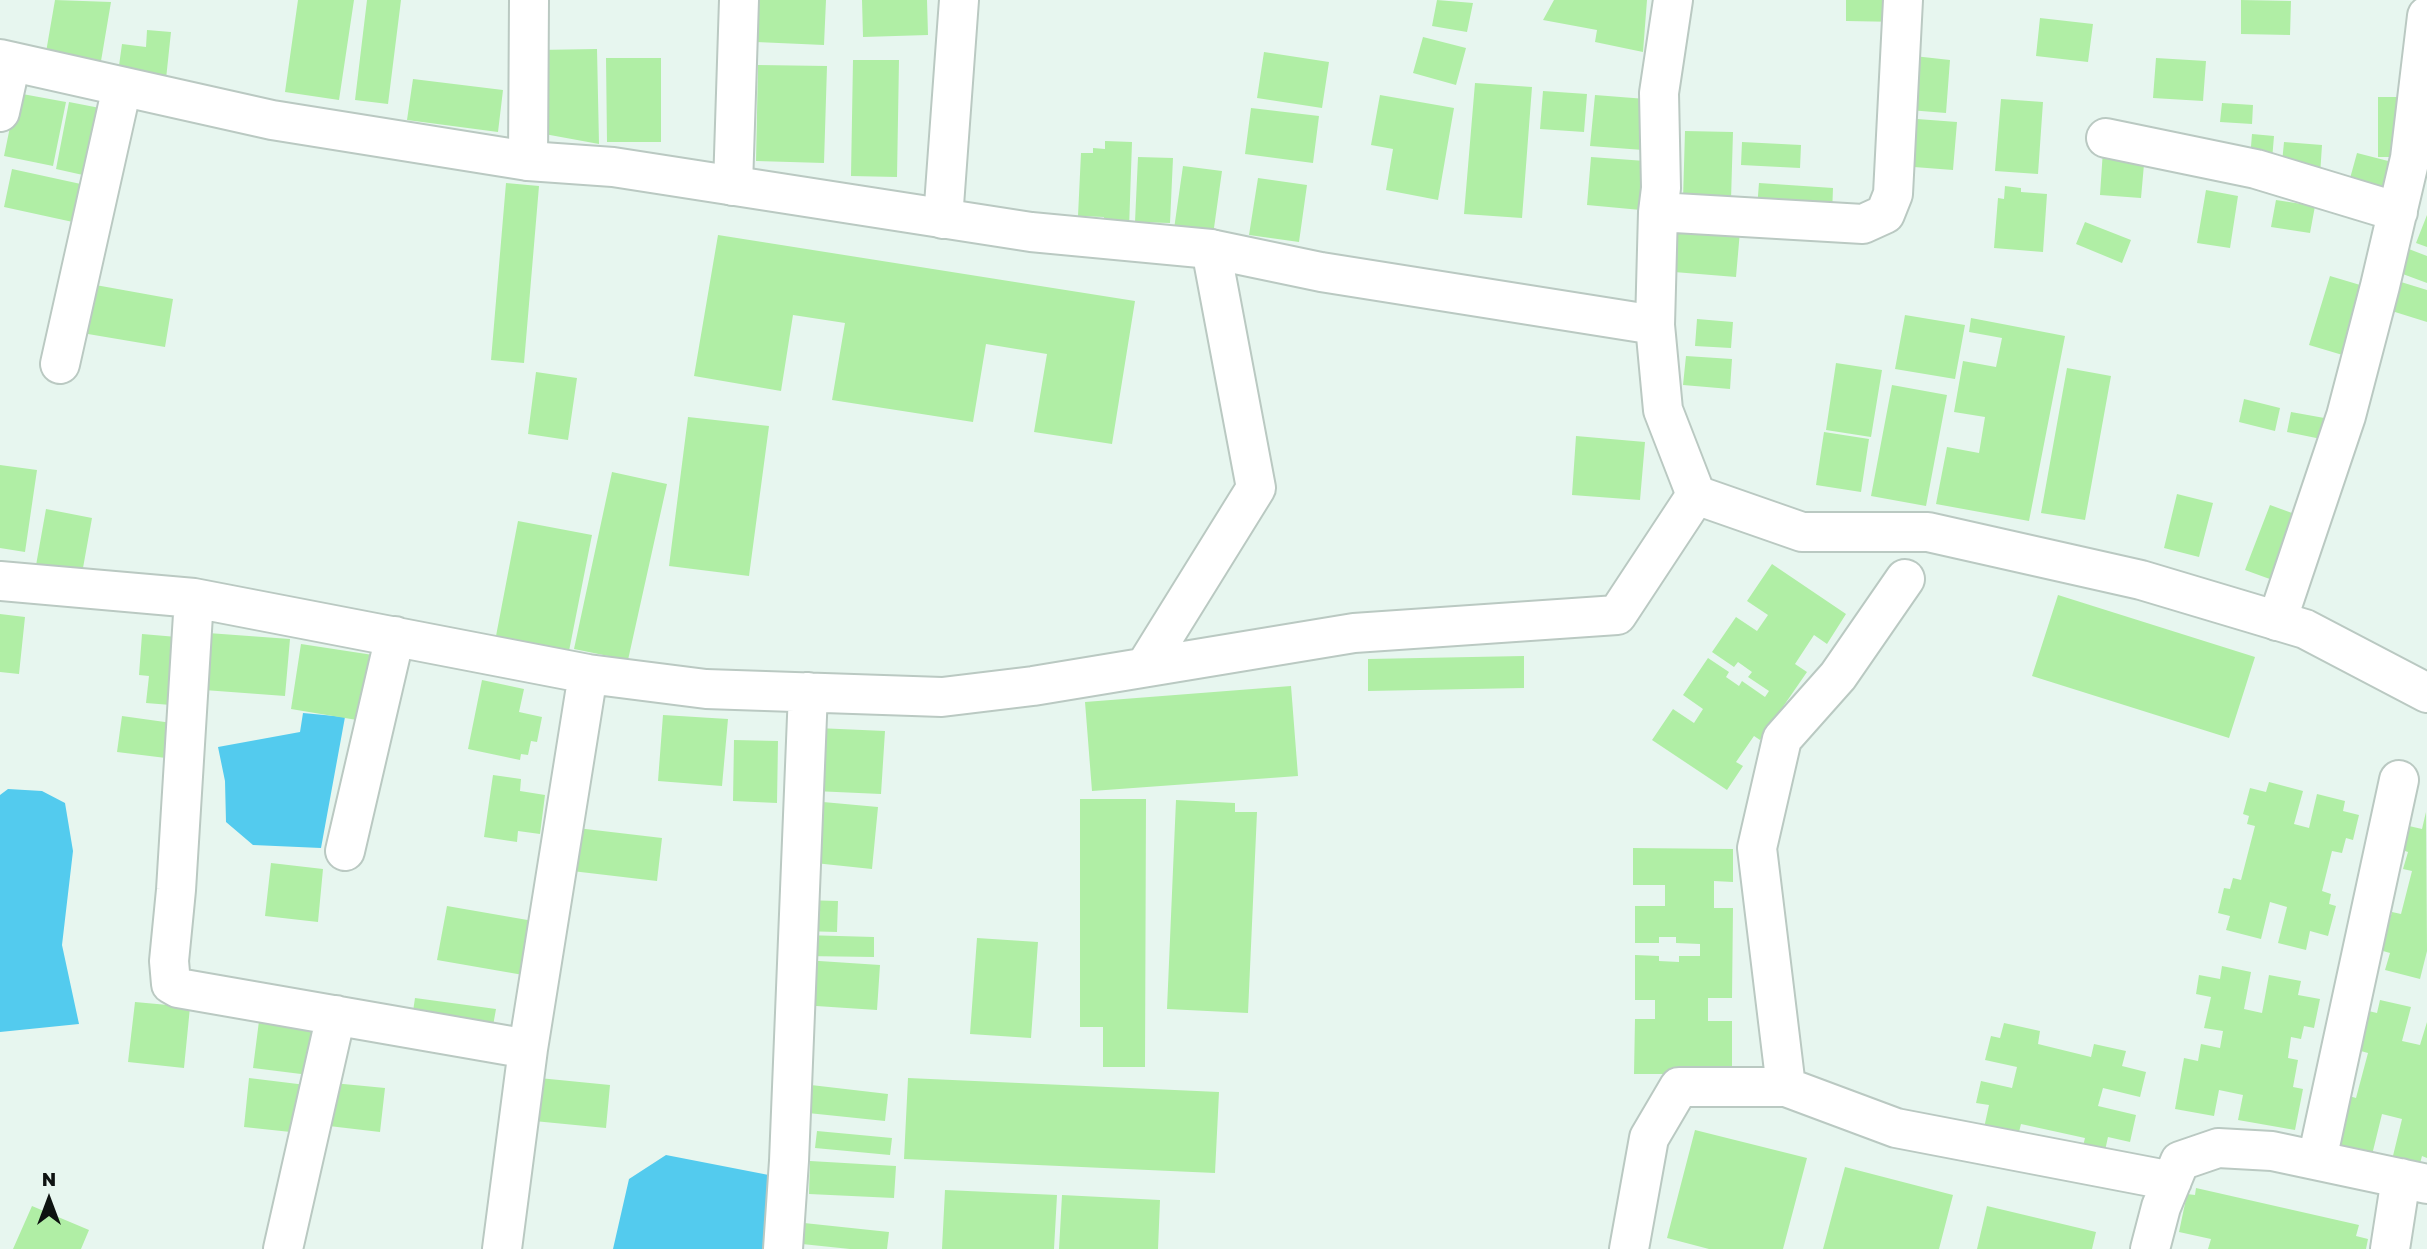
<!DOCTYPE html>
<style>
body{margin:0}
#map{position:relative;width:2427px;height:1249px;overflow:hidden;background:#e7f6ef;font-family:"Golos Text",sans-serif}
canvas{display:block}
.north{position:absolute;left:14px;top:1165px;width:70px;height:70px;-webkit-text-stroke:5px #e7f6ef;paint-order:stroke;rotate:0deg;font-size:19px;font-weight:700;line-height:28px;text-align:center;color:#0e1311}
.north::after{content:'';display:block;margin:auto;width:24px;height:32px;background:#0e1311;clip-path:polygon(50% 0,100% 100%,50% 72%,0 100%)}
</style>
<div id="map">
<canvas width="2427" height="1249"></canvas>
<div class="north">N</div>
</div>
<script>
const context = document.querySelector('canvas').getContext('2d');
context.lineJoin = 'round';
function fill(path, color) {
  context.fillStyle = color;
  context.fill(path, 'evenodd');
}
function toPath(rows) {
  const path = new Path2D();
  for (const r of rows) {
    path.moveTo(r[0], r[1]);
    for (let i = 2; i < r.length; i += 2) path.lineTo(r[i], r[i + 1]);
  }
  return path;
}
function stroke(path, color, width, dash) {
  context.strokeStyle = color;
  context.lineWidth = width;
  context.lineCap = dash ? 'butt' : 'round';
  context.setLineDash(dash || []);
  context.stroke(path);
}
const water = toPath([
 [303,713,345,717,321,848,253,845,226,822,225,781,218,747,300,732],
 [8,789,42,791,65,803,73,851,62,945,79,1024,0,1032,0,795],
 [666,1155,779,1177,768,1249,613,1249,629,1179]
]);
const building = toPath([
 [55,0,111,2,100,67,45,58],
 [298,0,354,0,339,100,285,92],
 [367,0,401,0,388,104,355,100],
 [758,0,826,0,824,45,756,42],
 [862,0,927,0,928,35,863,37],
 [1437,0,1473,3,1467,32,1432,26],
 [1554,0,1647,0,1643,52,1595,42,1597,30,1543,20],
 [1846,0,1900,0,1900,22,1846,21],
 [2241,0,2291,1,2290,35,2241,34],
 [2040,18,2093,24,2088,62,2036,56],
 [147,30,171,32,166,79,118,73,122,44,146,47],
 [1423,37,1466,48,1456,85,1413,73],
 [597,49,599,144,539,133,537,50],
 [1264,52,1329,62,1322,108,1257,98],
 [1914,56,1950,60,1946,113,1909,110],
 [606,58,661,58,661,142,607,142],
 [2156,58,2206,61,2203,101,2153,98],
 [853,60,899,60,897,177,851,176],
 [758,65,827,66,824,163,756,161],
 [413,79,503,90,498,132,407,120],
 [1475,83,1532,87,1522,218,1464,214],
 [1543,91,1587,94,1584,132,1540,129],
 [17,93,66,102,53,166,4,156],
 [1380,95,1454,108,1438,200,1386,190,1393,149,1371,145],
 [1595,95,1646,99,1643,150,1590,146],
 [2378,97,2407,97,2407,157,2378,157],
 [2001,99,2043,102,2038,174,1995,171],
 [69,102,105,109,92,177,56,169],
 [2222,103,2253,105,2252,124,2220,122],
 [1251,108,1319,116,1313,163,1245,154],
 [1904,118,1957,122,1953,170,1901,166],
 [1685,131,1733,132,1731,200,1683,200],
 [2252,134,2274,136,2272,160,2250,159],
 [1105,141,1132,142,1129,229,1103,228,1104,217,1078,216,1081,153,1093,153,1093,148,1105,149],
 [1742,142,1801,145,1800,168,1741,165],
 [2284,142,2322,145,2320,175,2281,173],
 [2103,150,2145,153,2141,198,2100,195],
 [2357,153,2396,163,2386,204,2346,193],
 [1138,157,1173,158,1170,223,1135,222],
 [1591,157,1645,161,1641,210,1587,205],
 [1183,166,1222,171,1213,235,1174,229],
 [12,169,90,186,82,224,4,207],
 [1258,178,1307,185,1299,242,1249,235],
 [506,183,539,186,524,363,491,360],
 [1759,183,1833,188,1832,214,1757,208],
 [2005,186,2021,188,2021,192,2047,194,2043,252,1994,248,1998,198,2004,199],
 [2206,190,2238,196,2230,248,2197,243],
 [2276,200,2315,206,2310,233,2271,227],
 [2427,215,2427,247,2416,243],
 [2085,222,2131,240,2122,263,2076,244],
 [1678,226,1740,231,1736,277,1674,272],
 [718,235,1135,301,1112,444,1034,432,1047,354,986,344,973,422,832,400,845,323,793,315,781,391,694,376],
 [2401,246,2427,256,2427,283,2392,270],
 [2330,276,2377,290,2356,359,2309,345],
 [2388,278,2427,290,2427,322,2379,307],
 [90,284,173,299,165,347,82,333],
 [1905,315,1965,325,1955,379,1895,369],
 [1971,318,2065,336,2029,521,1936,504,1947,447,1979,453,1985,417,1954,412,1963,361,1996,367,2002,338,1969,332],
 [1697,319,1733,322,1731,348,1695,346],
 [1686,356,1732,359,1730,389,1683,385],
 [1836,363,1882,370,1871,437,1826,430],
 [2067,368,2111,376,2085,520,2041,513],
 [536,372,577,378,568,440,528,434],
 [1892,385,1947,395,1926,506,1871,496],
 [2244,399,2280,408,2275,431,2239,422],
 [2291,412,2330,419,2326,440,2287,432],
 [688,417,769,426,749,576,669,566],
 [1824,432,1869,439,1861,492,1816,485],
 [1576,436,1645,442,1640,500,1572,495],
 [0,465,37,470,25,552,0,548],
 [612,472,667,484,628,660,574,649],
 [2177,494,2213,503,2199,557,2164,548],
 [2270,505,2303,517,2278,582,2245,570],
 [46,509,92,518,81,579,35,571],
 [518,521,592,535,569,651,496,636],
 [1772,564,1846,614,1827,644,1814,635,1795,664,1807,672,1760,740,1754,736,1736,762,1743,766,1727,790,1652,740,1673,709,1694,723,1703,709,1683,695,1708,658,1729,672,1726,677,1739,686,1742,681,1765,697,1769,691,1748,677,1752,672,1738,662,1734,667,1712,652,1736,617,1757,631,1768,615,1747,601],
 [2058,595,2255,657,2229,738,2032,676],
 [0,614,25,617,19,674,0,672],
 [208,633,290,639,285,696,204,690],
 [142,634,177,637,171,705,146,703,149,676,139,675],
 [301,644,373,655,363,721,291,709],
 [1524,656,1524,688,1368,691,1368,659],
 [482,680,524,689,519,712,542,717,537,742,531,741,528,755,521,754,520,760,468,749],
 [1291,686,1298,776,1092,791,1085,702],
 [663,715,728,719,722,786,658,781],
 [122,716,172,723,166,758,117,752],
 [817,728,885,731,881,794,814,791],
 [734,740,778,741,777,803,733,801],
 [493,775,521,779,520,791,545,795,540,834,518,831,517,842,484,837],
 [2269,782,2303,791,2294,824,2309,828,2317,794,2345,801,2343,811,2359,815,2353,840,2346,838,2342,853,2332,851,2322,891,2331,894,2329,904,2336,906,2328,936,2310,931,2306,950,2278,943,2287,907,2270,902,2261,939,2226,930,2230,916,2218,913,2224,888,2230,889,2233,878,2241,880,2255,826,2247,824,2249,816,2243,814,2250,788,2266,792],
 [1080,799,1146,799,1145,1067,1103,1067,1103,1027,1080,1027],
 [1176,800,1235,803,1235,812,1257,812,1248,1013,1167,1009],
 [812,801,878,807,872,869,805,862],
 [2426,812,2427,951,2420,979,2385,970,2390,953,2376,949,2382,927,2387,929,2392,912,2401,914,2412,871,2403,869,2408,852,2402,850,2409,826,2422,829],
 [577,828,662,838,657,881,572,871],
 [1633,848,1733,849,1733,882,1714,881,1714,908,1733,908,1732,998,1708,998,1708,1021,1732,1021,1732,1074,1634,1074,1635,1019,1655,1019,1655,1000,1635,1000,1635,955,1659,956,1659,961,1679,962,1679,956,1700,956,1700,944,1676,943,1676,937,1659,937,1659,943,1635,943,1635,906,1665,906,1665,885,1633,885],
 [271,863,323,869,318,922,265,916],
 [803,900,838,901,837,932,802,931],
 [447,906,539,922,529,976,437,960],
 [804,935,874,937,874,957,804,956],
 [977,938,1038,942,1031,1038,970,1034],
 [804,960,880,965,877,1010,801,1005],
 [2222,966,2251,972,2244,1009,2262,1013,2269,975,2301,981,2298,995,2320,999,2314,1028,2304,1026,2301,1039,2291,1037,2288,1058,2298,1060,2293,1087,2303,1089,2295,1130,2238,1120,2243,1095,2219,1090,2214,1116,2175,1109,2184,1058,2198,1061,2201,1044,2220,1048,2223,1031,2204,1028,2211,997,2196,994,2199,975,2220,979],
 [415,998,496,1009,491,1037,411,1025],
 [2380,1000,2411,1007,2402,1041,2420,1045,2427,1022,2427,1158,2422,1156,2418,1171,2391,1164,2402,1119,2382,1114,2371,1159,2339,1151,2342,1138,2330,1135,2346,1095,2356,1098,2368,1053,2357,1050,2360,1009,2377,1013],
 [135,1002,190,1007,184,1068,128,1062],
 [259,1021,323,1030,317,1076,253,1068],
 [2004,1023,2040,1031,2038,1044,2091,1057,2094,1044,2126,1051,2122,1066,2146,1072,2140,1097,2103,1088,2098,1106,2136,1115,2130,1142,2108,1137,2104,1155,2082,1150,2085,1138,2021,1124,2018,1136,1984,1128,1989,1105,1976,1103,1981,1081,2012,1088,2017,1067,1985,1060,1991,1036,2000,1038],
 [249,1078,306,1085,300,1133,244,1127],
 [539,1078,610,1085,606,1128,534,1121],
 [908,1078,1219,1092,1215,1173,904,1159],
 [333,1083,385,1088,380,1132,329,1126],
 [811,1085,888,1094,885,1121,808,1113],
 [1695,1130,1807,1158,1783,1249,1709,1249,1667,1238],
 [817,1131,892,1138,890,1155,815,1148],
 [810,1161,896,1166,894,1198,809,1194],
 [1845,1167,1953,1195,1939,1249,1823,1249],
 [2196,1188,2359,1225,2356,1236,2368,1239,2366,1249,2208,1249,2211,1239,2179,1232,2187,1194,2195,1195],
 [945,1190,1057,1195,1054,1249,942,1249],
 [1062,1195,1160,1200,1158,1249,1059,1249],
 [32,1206,89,1230,81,1249,13,1249],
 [1987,1206,2096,1232,2092,1249,1977,1249],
 [804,1223,889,1232,887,1249,850,1249,802,1244]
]);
const minor = toPath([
 [0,112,11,62],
 [2106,138,2256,169,2398,212],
 [528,161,529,0],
 [733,186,739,0],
 [1658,212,1863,224,1885,214,1893,194,1903,0],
 [943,219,959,0],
 [1655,325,1658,212,1661,188,1659,93,1673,0],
 [60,364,122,87],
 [0,581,194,598,588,674,706,689,942,697,1033,686,1354,633,1617,615,1696,495],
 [194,598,176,890,169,961,171,984,178,988,528,1049],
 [2277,621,2346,416,2380,286,2410,158,2427,16],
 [1145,667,1256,488,1211,249],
 [345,851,395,636],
 [1786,1087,1757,848,1782,739,1838,676,1905,579],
 [2317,1160,2399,780],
 [283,1249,336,1015],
 [502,1249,528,1049,588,674],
 [783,1249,789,1161,808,692],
 [1629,1249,1649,1138,1679,1087,1786,1087,1896,1128,2172,1181],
 [2150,1249,2161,1207,2180,1161,2218,1148,2272,1151,2427,1184],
 [2390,1249,2401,1178]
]);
const tertiary = toPath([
 [0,59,272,120,528,161,613,167,1031,232,1211,249,1321,272,1655,325,1663,410,1696,495,1802,532,1928,532,2141,580,2305,629,2427,693]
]);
fill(water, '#53cbee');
fill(building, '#b0eea5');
stroke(minor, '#bac9c2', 42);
stroke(tertiary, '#bac9c2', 42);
stroke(minor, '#fff', 38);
stroke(tertiary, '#fff', 38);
</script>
